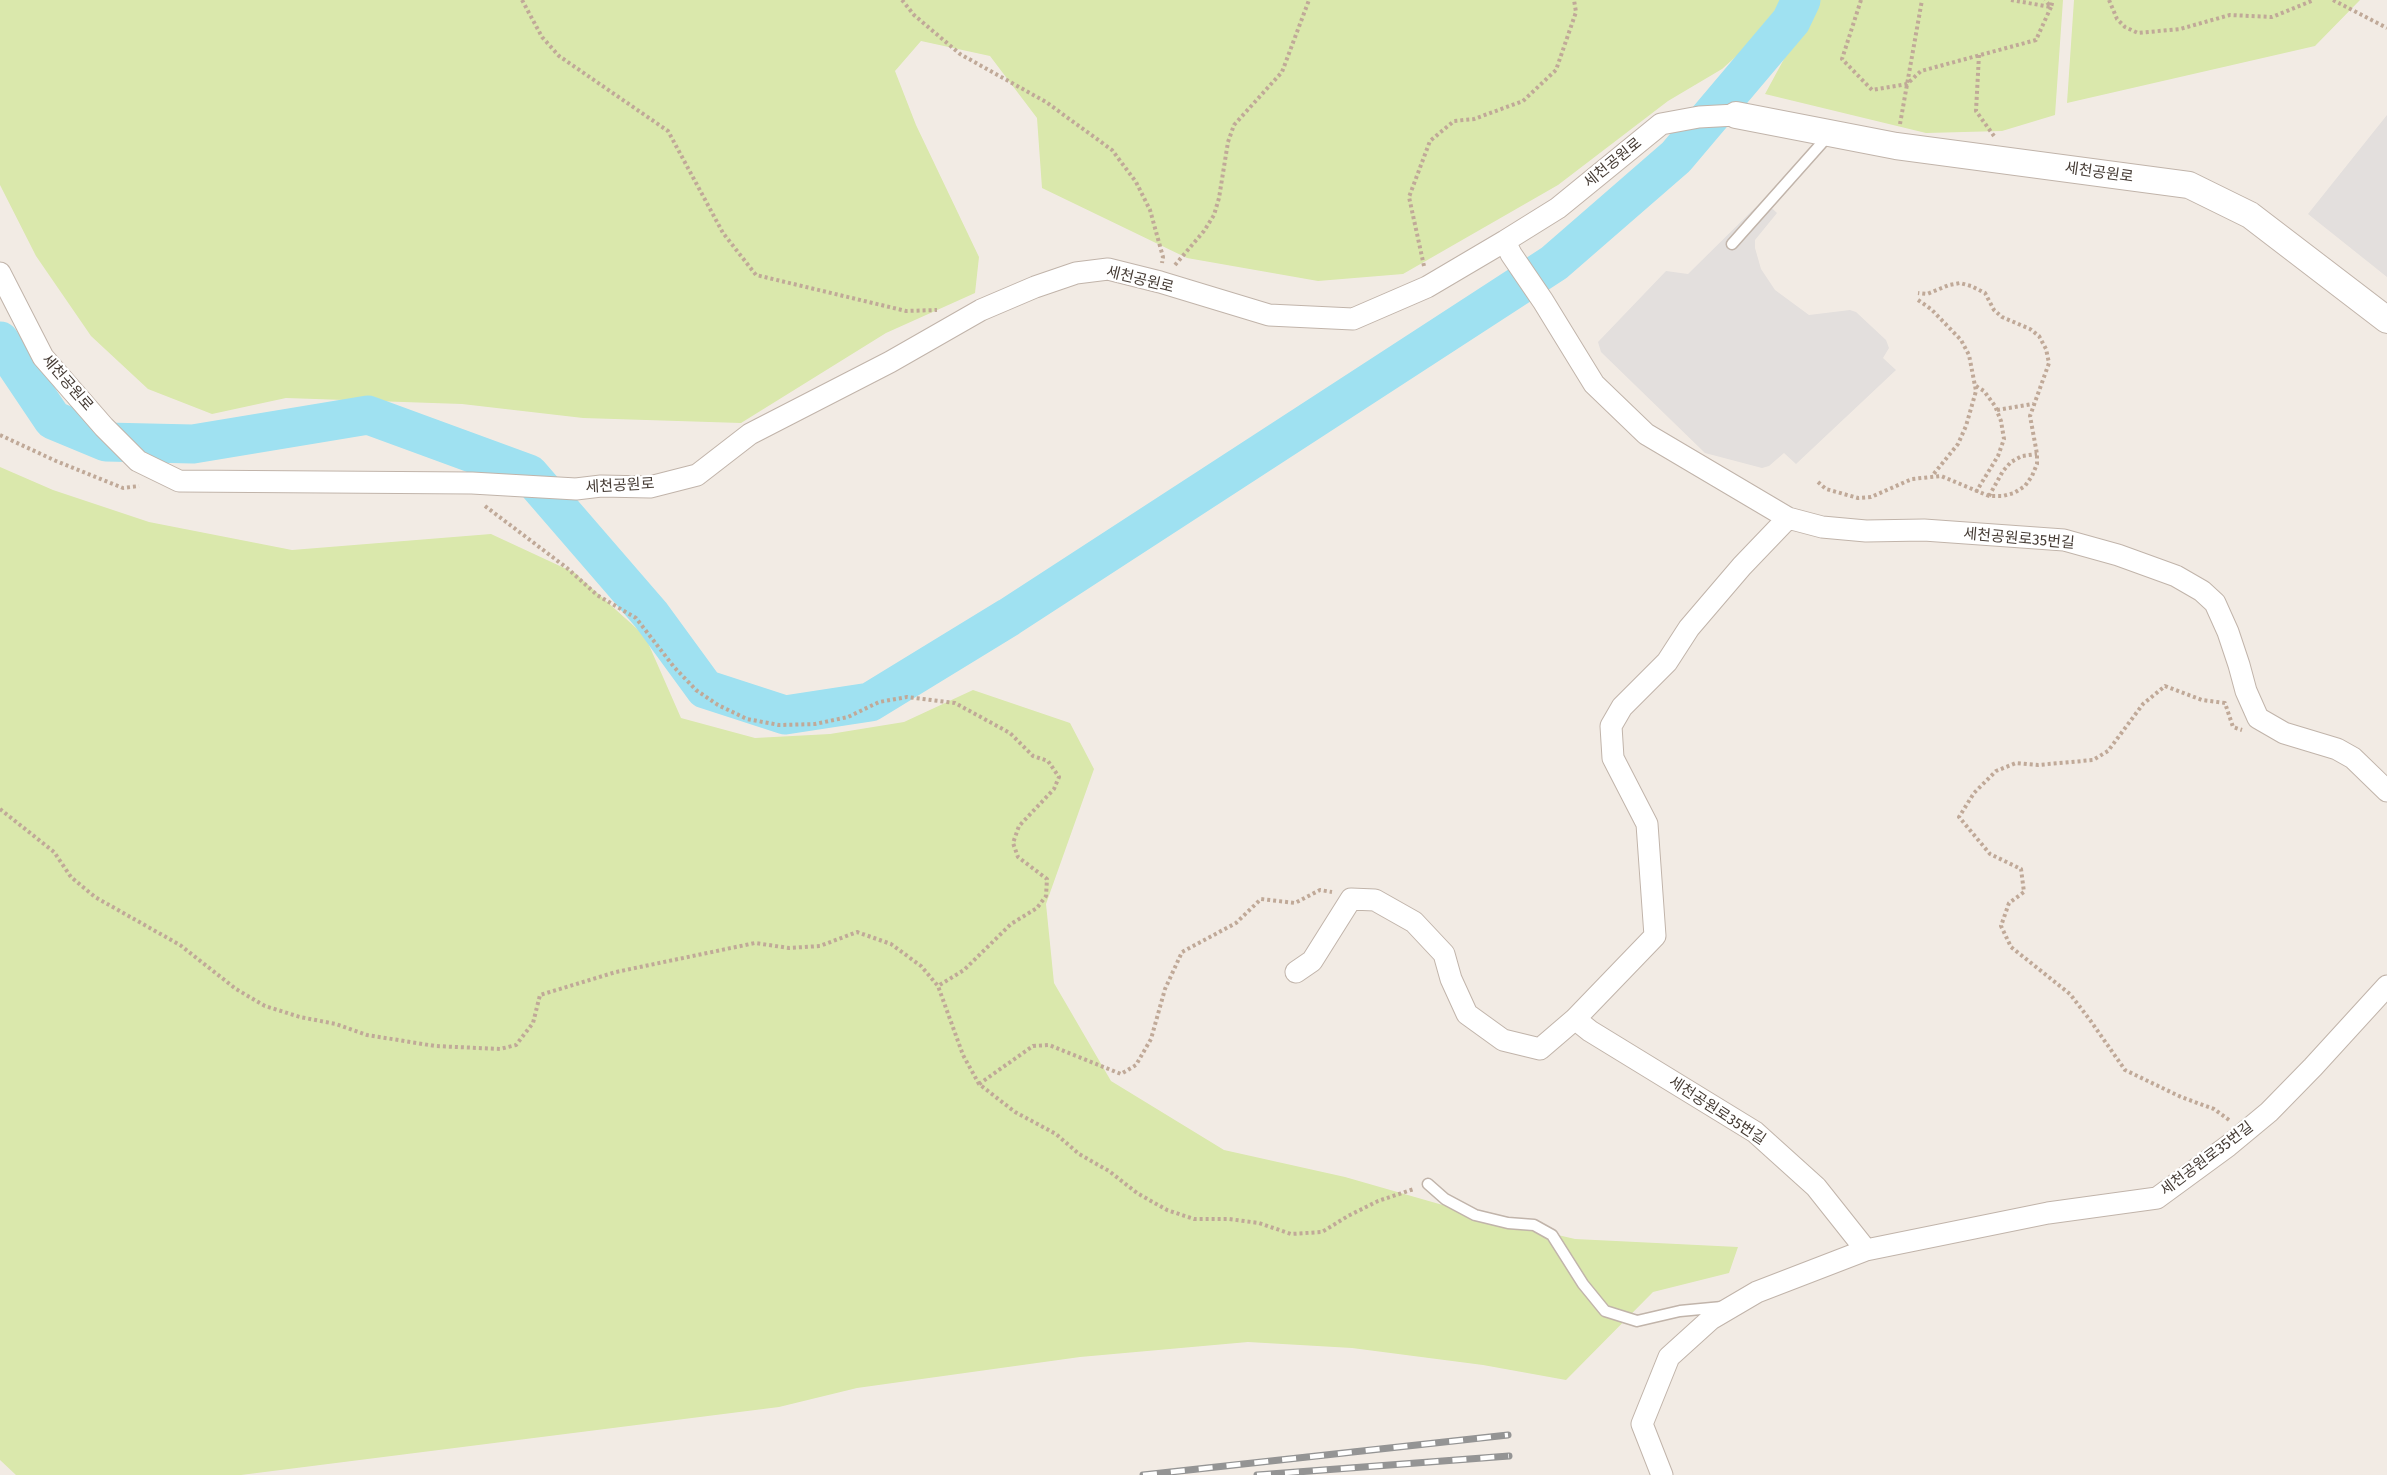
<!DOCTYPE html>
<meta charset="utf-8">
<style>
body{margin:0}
canvas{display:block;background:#f2ebe4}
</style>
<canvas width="2387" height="1475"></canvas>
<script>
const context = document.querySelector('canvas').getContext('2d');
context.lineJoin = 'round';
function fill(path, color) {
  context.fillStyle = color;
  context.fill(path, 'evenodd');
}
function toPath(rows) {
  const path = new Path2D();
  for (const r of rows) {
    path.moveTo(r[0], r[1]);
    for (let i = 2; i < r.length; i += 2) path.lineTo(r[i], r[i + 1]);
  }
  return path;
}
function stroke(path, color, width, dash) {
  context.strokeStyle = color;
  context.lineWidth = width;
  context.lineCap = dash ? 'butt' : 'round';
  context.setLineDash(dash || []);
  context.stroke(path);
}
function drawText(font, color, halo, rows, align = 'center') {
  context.font = font + ' "Fira Sans","Noto Sans KR",sans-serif';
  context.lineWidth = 4.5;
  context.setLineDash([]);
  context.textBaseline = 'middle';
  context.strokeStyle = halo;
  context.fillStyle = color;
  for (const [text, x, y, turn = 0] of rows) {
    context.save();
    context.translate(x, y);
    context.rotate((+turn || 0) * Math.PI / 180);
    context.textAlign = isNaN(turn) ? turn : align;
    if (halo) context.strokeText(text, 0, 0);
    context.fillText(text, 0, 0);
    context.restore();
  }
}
const green = toPath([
 [0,0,1781,0,1760,35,1722,69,1668,101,1558,185,1403,274,1318,281,1187,258,1042,188,1037,118,990,56,921,41,895,71,916,125,979,257,975,293,886,333,741,423,583,418,462,404,286,398,212,414,148,389,91,336,36,256,0,185],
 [1816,0,2063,0,2055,115,2002,131,1926,133,1765,94],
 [2074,0,2360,0,2315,46,2067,103],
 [0,467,53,490,149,522,292,550,491,534,575,573,645,636,681,718,755,738,830,734,904,722,973,690,1070,723,1094,769,1046,904,1054,983,1111,1081,1224,1150,1345,1177,1502,1222,1575,1239,1738,1247,1729,1273,1653,1292,1566,1380,1483,1365,1352,1348,1248,1342,1080,1357,857,1388,779,1407,241,1475,16,1475,0,1460]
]);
const parking = toPath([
 [2387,115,2387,277,2308,214],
 [1763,200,1777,213,1755,240,1755,248,1761,269,1775,290,1809,315,1850,310,1856,312,1886,340,1889,348,1883,358,1896,370,1796,464,1784,453,1769,466,1762,468,1705,453,1601,352,1598,342,1666,271,1688,274]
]);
const river = toPath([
 [0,341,53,420,106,442,193,444,368,415,529,474,651,615,705,689,785,715,870,702,1009,617,1554,263,1676,157,1791,21,1801,0]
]);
const path = toPath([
 [522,0,542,37,559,56,668,131,723,233,756,275,906,311,937,310],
 [902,0,914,15,960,54,1046,102,1112,150,1136,182,1150,210,1163,257,1162,263],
 [1861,0,1842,59,1872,90,1907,84,1921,71,2036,40,2051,7,2045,0],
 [2011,0,2051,7,2053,0],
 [2109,0,2117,19,2125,27,2138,33,2180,29,2230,15,2272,17,2314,0],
 [2333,0,2387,28],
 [1979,55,1976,111,1994,136],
 [1900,124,1922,0],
 [1175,265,1204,231,1214,215,1219,198,1228,142,1234,125,1282,72,1309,0],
 [1424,266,1409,197,1430,141,1454,121,1474,119,1523,101,1556,70,1576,12,1574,0],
 [1918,300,1931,309,1961,340,1969,355,1976,391,1966,426,1958,444,1932,476],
 [1976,386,1984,391,1995,406,2001,421,2004,439,1998,456,1976,492],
 [1997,410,2033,404],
 [0,435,56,461,123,488,139,486],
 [1818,482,1826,489,1858,498,1871,497,1912,479,1941,476,1989,496,2003,496,2014,493,2025,486,2032,476,2037,464,2037,454,2030,416,2049,363,2046,349,2039,336,2030,329,2002,317,1994,310,1985,293,1971,286,1960,283,1949,285,1927,294,1918,293],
 [1989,496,2003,471,2011,462,2022,456,2037,454],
 [485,506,567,568,597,595,636,618,674,667,696,690,718,705,747,719,779,725,815,724,848,717,879,702,907,697,955,703,1010,733,1033,756,1048,761,1059,777,1054,789,1019,826,1013,843,1018,857,1047,879,1046,896,1037,908,1011,924,964,970,938,986],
 [0,809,54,852,71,877,95,897,180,945,236,989,265,1006,300,1017,336,1024,367,1035,435,1046,500,1049,516,1045,533,1023,540,995,616,972,755,943,789,948,820,946,857,932,891,944,921,966,938,986,963,1055,979,1084,1015,1112,1056,1134,1079,1154,1109,1171,1137,1193,1167,1210,1194,1219,1229,1219,1259,1223,1291,1234,1322,1232,1348,1216,1378,1201,1414,1189],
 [979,1084,1033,1046,1049,1045,1121,1074,1136,1065,1151,1039,1165,989,1182,952,1236,923,1261,899,1295,903,1320,890,1332,892],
 [2229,1120,2214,1109,2181,1097,2125,1070,2090,1020,2070,994,2011,947,2001,926,2009,903,2024,892,2021,869,1990,854,1959,817,1974,793,1996,771,2016,763,2038,765,2093,760,2108,751,2143,704,2165,686,2202,700,2225,703,2233,727,2242,730]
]);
const service = toPath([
 [1732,244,1829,135],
 [1428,1184,1445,1199,1475,1215,1508,1223,1534,1225,1552,1235,1583,1284,1605,1311,1637,1321,1680,1311,1722,1307]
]);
const minor = toPath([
 [1505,241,1511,254,1543,301,1594,384,1646,434,1788,518,1822,527,1866,531,1924,530,2064,540,2118,555,2176,576,2202,591,2215,603,2228,632,2239,665,2246,691,2258,718,2284,733,2337,749,2353,758,2387,791],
 [0,273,43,357,104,427,138,461,179,481,472,483,576,489,601,486,650,487,697,475,750,434,890,362,981,310,1035,287,1076,273,1108,269,1160,282,1269,315,1353,319,1427,287,1505,241,1558,208,1661,124,1699,117,1736,115],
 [1296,972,1312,961,1351,899,1375,900,1414,922,1444,954,1451,979,1467,1014,1503,1040,1540,1049,1575,1019,1655,936,1647,824,1613,758,1611,726,1622,707,1667,662,1689,628,1742,566,1788,518],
 [1575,1019,1590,1031,1755,1132,1816,1187,1866,1250],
 [1662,1475,1642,1424,1669,1357,1711,1319,1757,1292,1866,1250,2048,1213,2157,1198,2228,1146,2269,1112,2313,1067,2387,986]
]);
const tertiary = toPath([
 [1736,115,1896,146,2189,185,2250,215,2387,320]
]);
const rail = toPath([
 [1143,1475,1508,1435],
 [1257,1475,1509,1456]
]);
const streetNames = [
 ["세천공원로",1613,163,-39],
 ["세천공원로",2099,173,8],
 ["세천공원로",1140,280,14],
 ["세천공원로",67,383,49],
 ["세천공원로",620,486,-3],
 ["세천공원로35번길",2019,539,5],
 ["세천공원로35번길",1717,1111,33],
 ["세천공원로35번길",2207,1159,-37]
];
fill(green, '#dae8ac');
fill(parking, '#e3dfdd');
stroke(river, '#9fe1f1', 39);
stroke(service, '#c1b4aa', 13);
stroke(minor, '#c1b4aa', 23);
stroke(tertiary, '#c1b4aa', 28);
stroke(path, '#c0a998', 4, [3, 3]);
stroke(service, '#fff', 10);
stroke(minor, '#fff', 21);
stroke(tertiary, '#fff', 26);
stroke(rail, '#949494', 7);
stroke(rail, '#fff', 4.5, [14]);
drawText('15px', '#453b34', '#fff', streetNames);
</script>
